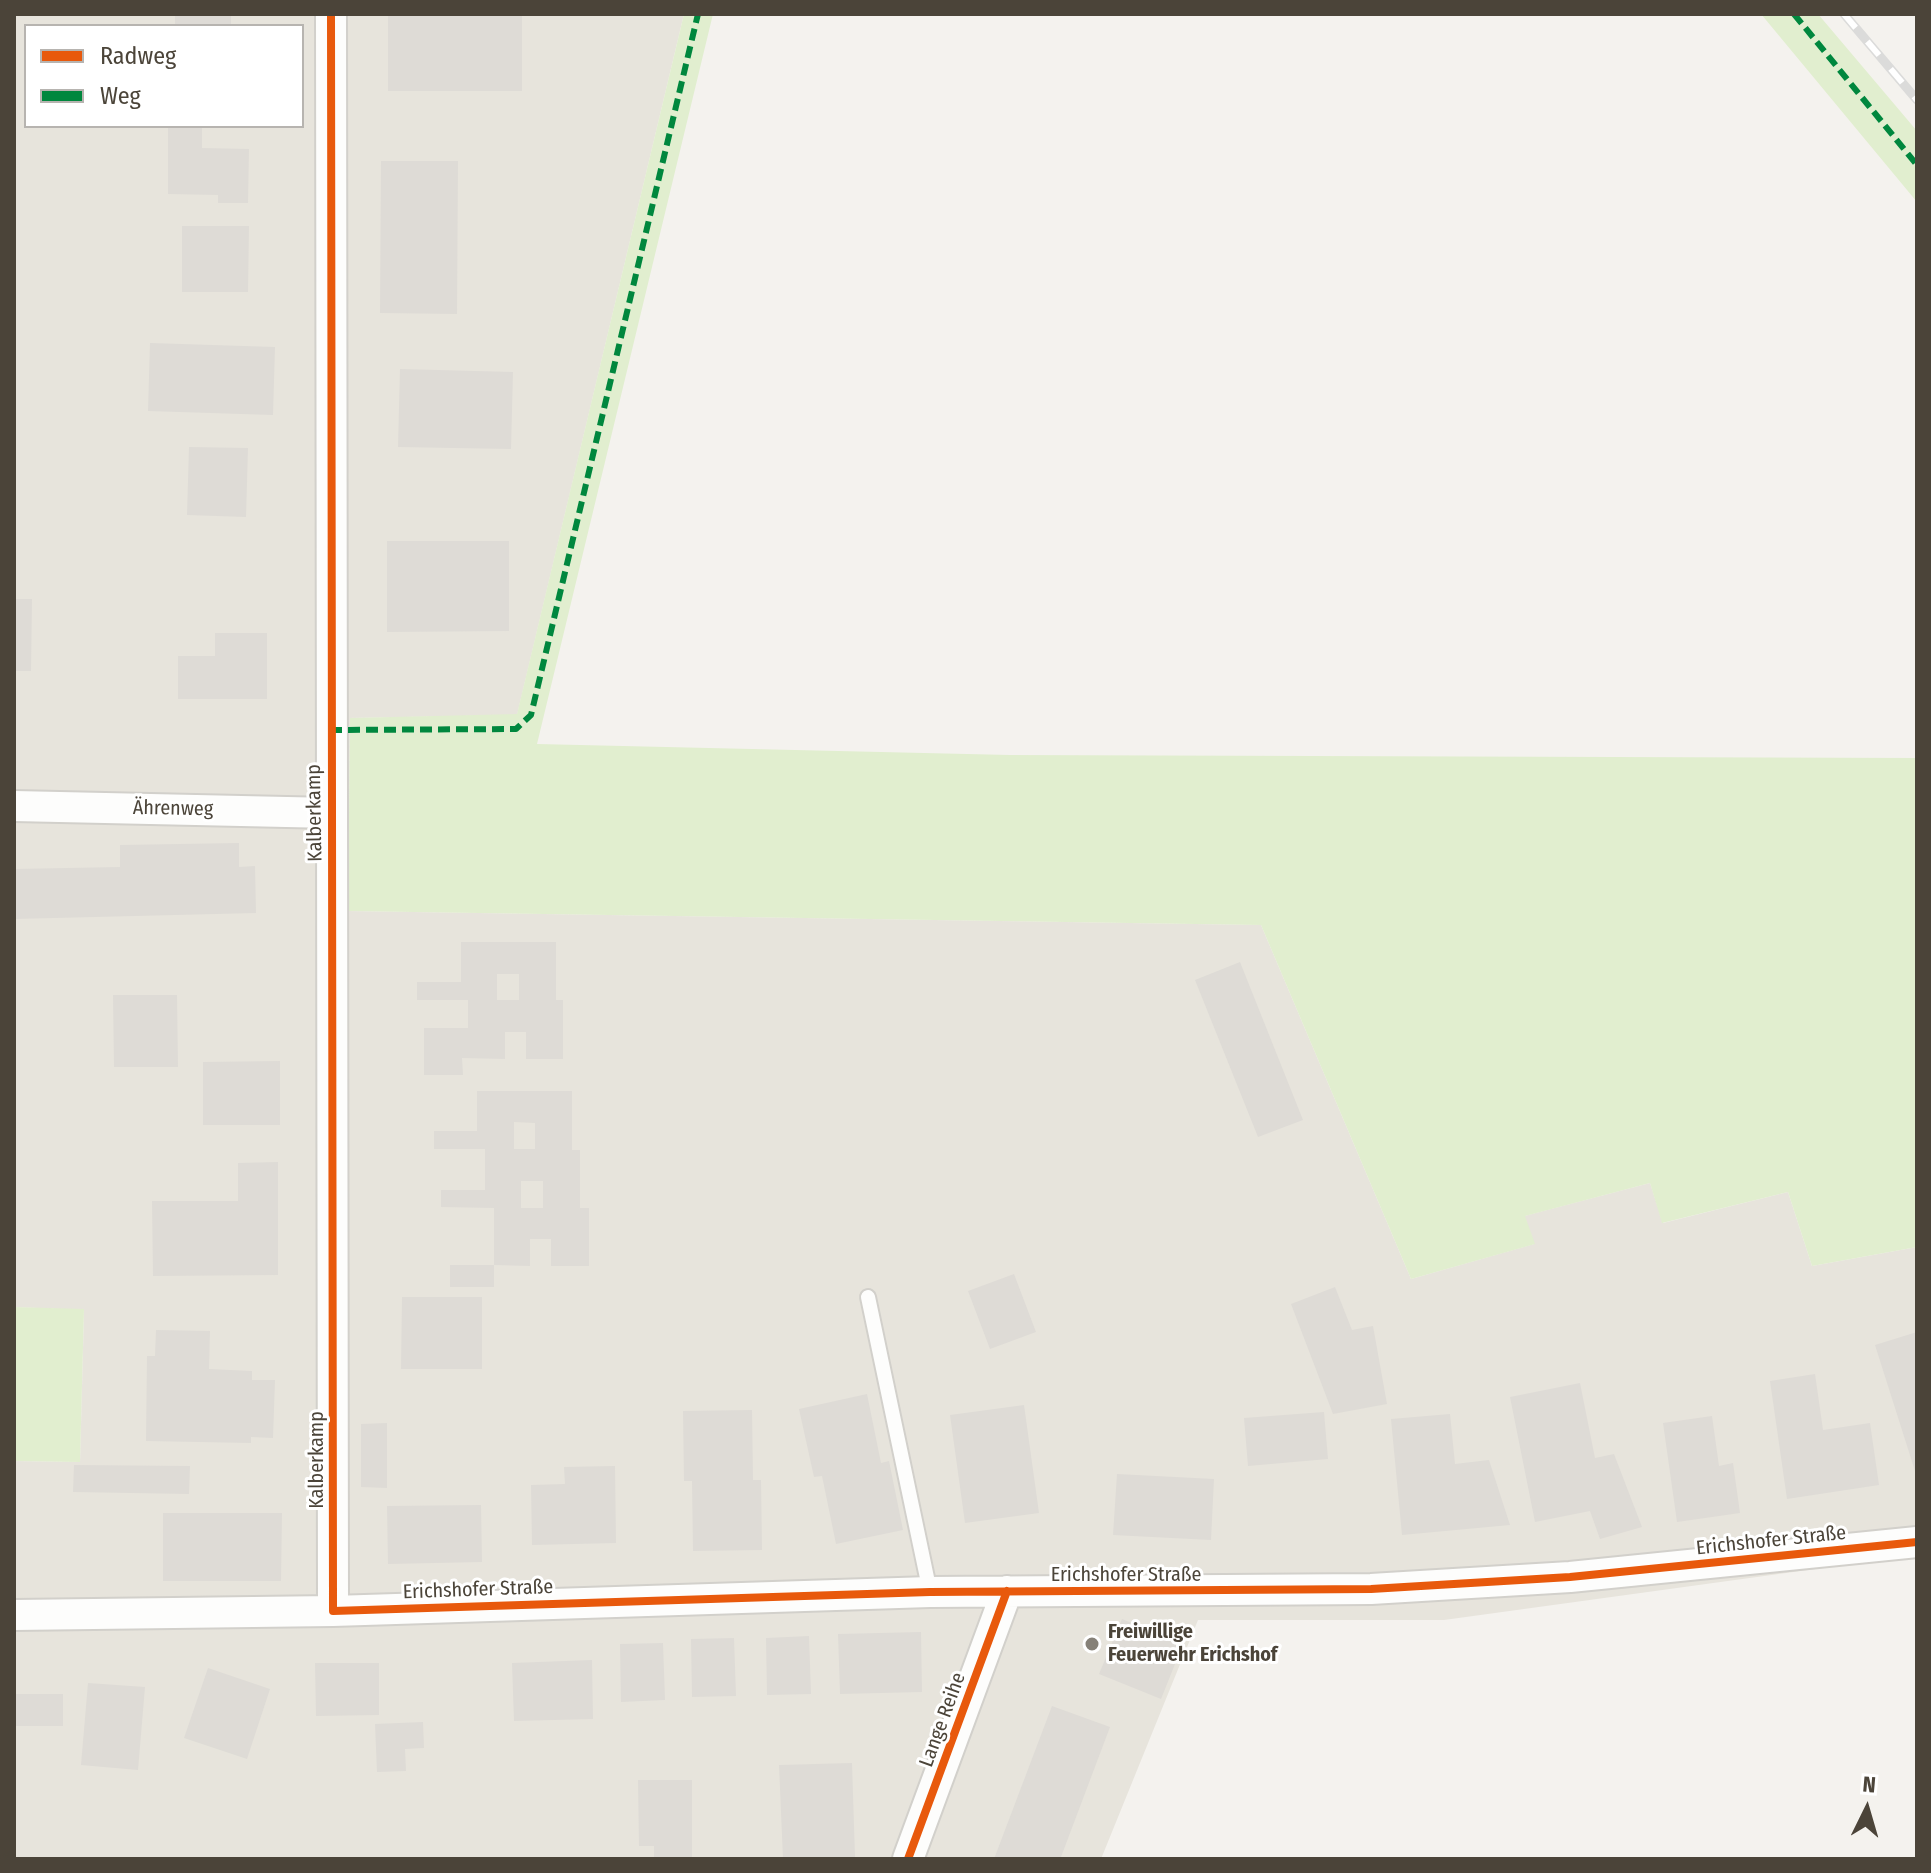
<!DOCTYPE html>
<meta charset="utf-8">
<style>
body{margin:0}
#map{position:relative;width:1931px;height:1873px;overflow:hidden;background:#f4f2ee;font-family:"Fira Sans Condensed",sans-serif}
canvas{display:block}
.frame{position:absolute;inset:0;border:16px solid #4b4439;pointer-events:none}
.legend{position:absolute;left:24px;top:24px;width:280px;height:104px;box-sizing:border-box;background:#fff;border:2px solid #b7b4b0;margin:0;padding:10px 14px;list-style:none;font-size:24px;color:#4b4439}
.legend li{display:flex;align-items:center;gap:16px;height:40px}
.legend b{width:40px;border:2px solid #b7b4b0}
.north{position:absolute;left:1827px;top:1769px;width:80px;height:80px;-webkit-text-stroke:6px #fff;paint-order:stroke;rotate:5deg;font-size:22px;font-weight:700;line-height:32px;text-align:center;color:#4b4439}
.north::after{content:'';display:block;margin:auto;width:28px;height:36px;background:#4b4439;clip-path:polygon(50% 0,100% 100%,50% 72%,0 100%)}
</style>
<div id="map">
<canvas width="1931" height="1873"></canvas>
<div class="frame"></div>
<ul class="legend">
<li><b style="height:10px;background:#e8590c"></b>Radweg</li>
<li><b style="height:10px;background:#00873e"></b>Weg</li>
</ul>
<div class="north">N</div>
</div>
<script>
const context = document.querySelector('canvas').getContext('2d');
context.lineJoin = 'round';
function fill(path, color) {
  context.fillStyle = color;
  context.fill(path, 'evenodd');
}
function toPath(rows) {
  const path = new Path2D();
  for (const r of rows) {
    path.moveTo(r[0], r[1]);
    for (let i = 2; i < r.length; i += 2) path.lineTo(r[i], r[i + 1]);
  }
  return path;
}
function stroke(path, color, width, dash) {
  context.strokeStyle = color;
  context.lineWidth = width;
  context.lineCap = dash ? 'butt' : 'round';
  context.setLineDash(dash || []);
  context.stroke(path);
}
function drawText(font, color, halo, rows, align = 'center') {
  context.font = font + ' "Fira Sans Condensed",sans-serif';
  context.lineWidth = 6;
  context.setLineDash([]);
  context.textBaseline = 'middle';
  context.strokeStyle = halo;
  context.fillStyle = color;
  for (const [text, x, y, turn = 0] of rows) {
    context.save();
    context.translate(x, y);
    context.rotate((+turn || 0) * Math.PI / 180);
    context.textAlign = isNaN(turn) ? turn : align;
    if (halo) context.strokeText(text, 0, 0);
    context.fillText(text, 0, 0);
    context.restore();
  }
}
const residential = toPath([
 [14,14,684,14,517,715,350,718,349,911,1261,925,1411,1279,1534,1244,1524,1216,1650,1183,1663,1223,1788,1192,1812,1266,1917,1247,1917,1555,1444,1620,1198,1620,1101,1859,14,1859,14,1461,80,1462,84,1310,14,1307],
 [26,26,302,26,302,126,26,126]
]);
const green = toPath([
 [684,14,713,14,537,744,1010,755,1917,758,1917,1247,1812,1266,1788,1192,1662,1223,1650,1183,1525,1216,1535,1244,1411,1279,1261,925,348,911,350,718,517,714],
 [1761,14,1818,14,1917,131,1917,202],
 [14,1307,84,1309,80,1462,14,1461]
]);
const building = toPath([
 [175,15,231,16,231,26,175,26],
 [522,15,522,91,388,91,388,16],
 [168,127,202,127,202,148,249,149,248,203,218,203,218,195,168,194],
 [381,161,458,161,457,314,380,313],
 [182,226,249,226,248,292,182,292],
 [150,343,275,347,273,415,148,411],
 [400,369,513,372,511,449,398,447],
 [189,447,248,448,246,517,187,515],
 [387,541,509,541,509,631,387,632],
 [14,599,32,599,31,671,14,671],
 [215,633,267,633,267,699,178,699,178,656,215,656],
 [239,843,239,867,255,866,256,913,14,919,14,869,120,867,120,845],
 [461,942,556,942,556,1000,563,1000,563,1059,526,1059,526,1032,505,1032,505,1059,462,1058,463,1075,424,1075,424,1028,468,1028,468,1000,417,1000,417,982,461,982],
 [497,974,519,974,519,1000,497,1000],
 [1240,962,1303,1120,1258,1137,1195,980],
 [113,995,177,995,178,1067,114,1067],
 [280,1061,280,1125,203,1125,203,1062],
 [477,1091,572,1091,572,1150,580,1150,580,1208,589,1208,589,1266,551,1266,551,1239,530,1239,530,1266,494,1265,494,1287,450,1287,450,1265,494,1265,494,1208,441,1207,441,1190,485,1190,485,1149,434,1149,434,1131,477,1131],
 [514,1122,535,1123,535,1149,514,1149],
 [521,1181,543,1181,543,1208,521,1208],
 [278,1162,278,1275,153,1276,152,1201,238,1201,238,1163],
 [1014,1274,1036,1332,990,1349,968,1291],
 [1335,1287,1352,1330,1373,1326,1387,1404,1333,1414,1291,1304],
 [402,1297,482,1297,482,1369,401,1369],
 [156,1330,210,1331,209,1369,252,1371,252,1380,275,1380,273,1438,251,1437,251,1443,146,1441,147,1356,155,1356],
 [1917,1332,1917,1470,1915,1471,1875,1345],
 [1815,1374,1823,1430,1870,1423,1879,1485,1787,1499,1770,1381],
 [1580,1383,1595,1458,1614,1454,1642,1527,1600,1539,1590,1511,1535,1522,1510,1397],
 [867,1394,881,1463,889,1461,903,1530,836,1544,822,1476,814,1477,799,1409],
 [1024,1405,1039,1513,965,1523,950,1415],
 [752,1410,753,1480,761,1480,762,1550,693,1551,692,1481,684,1481,683,1411],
 [1324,1412,1328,1459,1248,1466,1244,1418],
 [1450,1414,1455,1464,1489,1460,1510,1525,1402,1535,1391,1419],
 [1712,1416,1719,1466,1733,1463,1740,1513,1677,1522,1663,1423],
 [387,1423,387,1488,361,1487,361,1424],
 [74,1465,190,1466,189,1494,73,1492],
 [615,1466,616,1543,532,1545,531,1485,565,1484,564,1467],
 [1117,1474,1214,1479,1211,1540,1113,1535],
 [481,1505,482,1562,388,1564,387,1506],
 [163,1513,282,1513,281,1581,163,1581],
 [1122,1619,1183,1644,1161,1699,1099,1674],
 [921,1632,922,1692,840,1694,838,1634],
 [809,1636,811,1694,767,1695,766,1638],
 [734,1638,736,1696,692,1697,691,1639],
 [663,1643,665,1700,621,1702,620,1644],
 [592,1660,593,1719,514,1721,512,1663],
 [315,1663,379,1663,379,1715,316,1716],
 [208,1668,270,1689,247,1759,184,1738],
 [88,1683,145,1687,138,1770,81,1765],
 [14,1694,63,1694,63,1726,14,1726],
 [1052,1706,1110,1727,1061,1857,994,1859],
 [423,1722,424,1748,405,1749,406,1771,377,1772,375,1724],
 [852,1763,855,1857,783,1859,779,1765],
 [638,1780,692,1780,692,1859,654,1859,654,1846,639,1846]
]);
const service = toPath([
 [868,1297,930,1592]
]);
const minor = toPath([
 [331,14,333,1611],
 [14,806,332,813],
 [14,1615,333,1611,930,1592,1371,1589,1570,1577,1917,1542],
 [908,1859,1007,1591]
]);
const rail = toPath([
 [1844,14,1917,100]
]);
const quiet = toPath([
 [1794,14,1917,165],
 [330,730,516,729,531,715,698,14]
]);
const cycleway = toPath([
 [331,14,333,1611,930,1592,1371,1589,1570,1577,1917,1542],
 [908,1859,1007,1591]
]);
const markers = [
 [1092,1644,8,"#868178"]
];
const streetNames = [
 ["Ährenweg",173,809,1],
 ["Kalberkamp",315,813,-91],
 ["Kalberkamp",317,1460,-90],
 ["Erichshofer Straße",1771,1541,-6],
 ["Erichshofer Straße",1126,1575],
 ["Erichshofer Straße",478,1590,-2],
 ["Lange Reihe",943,1720,-70]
];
const poiNames = [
 ["Freiwillige",1108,1632],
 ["Feuerwehr Erichshof",1108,1655]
];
fill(residential, '#e7e4dc');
fill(green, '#e1eecf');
fill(building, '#dedbd6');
stroke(service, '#d2d0cb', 18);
stroke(minor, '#d2d0cb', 34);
stroke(service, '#fdfdfc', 14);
stroke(minor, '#fdfdfc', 30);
stroke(rail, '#dbdbda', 9);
stroke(rail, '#fff', 6, [18]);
stroke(quiet, '#00873e', 6, [12, 6]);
stroke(cycleway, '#e8590c', 8);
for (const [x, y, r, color] of markers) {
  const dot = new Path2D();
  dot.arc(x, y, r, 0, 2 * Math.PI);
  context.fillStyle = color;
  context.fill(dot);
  stroke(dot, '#fff', 3);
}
drawText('20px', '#4b4439', '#fff', streetNames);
drawText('bold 20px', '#4b4439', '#fff', poiNames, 'left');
</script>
